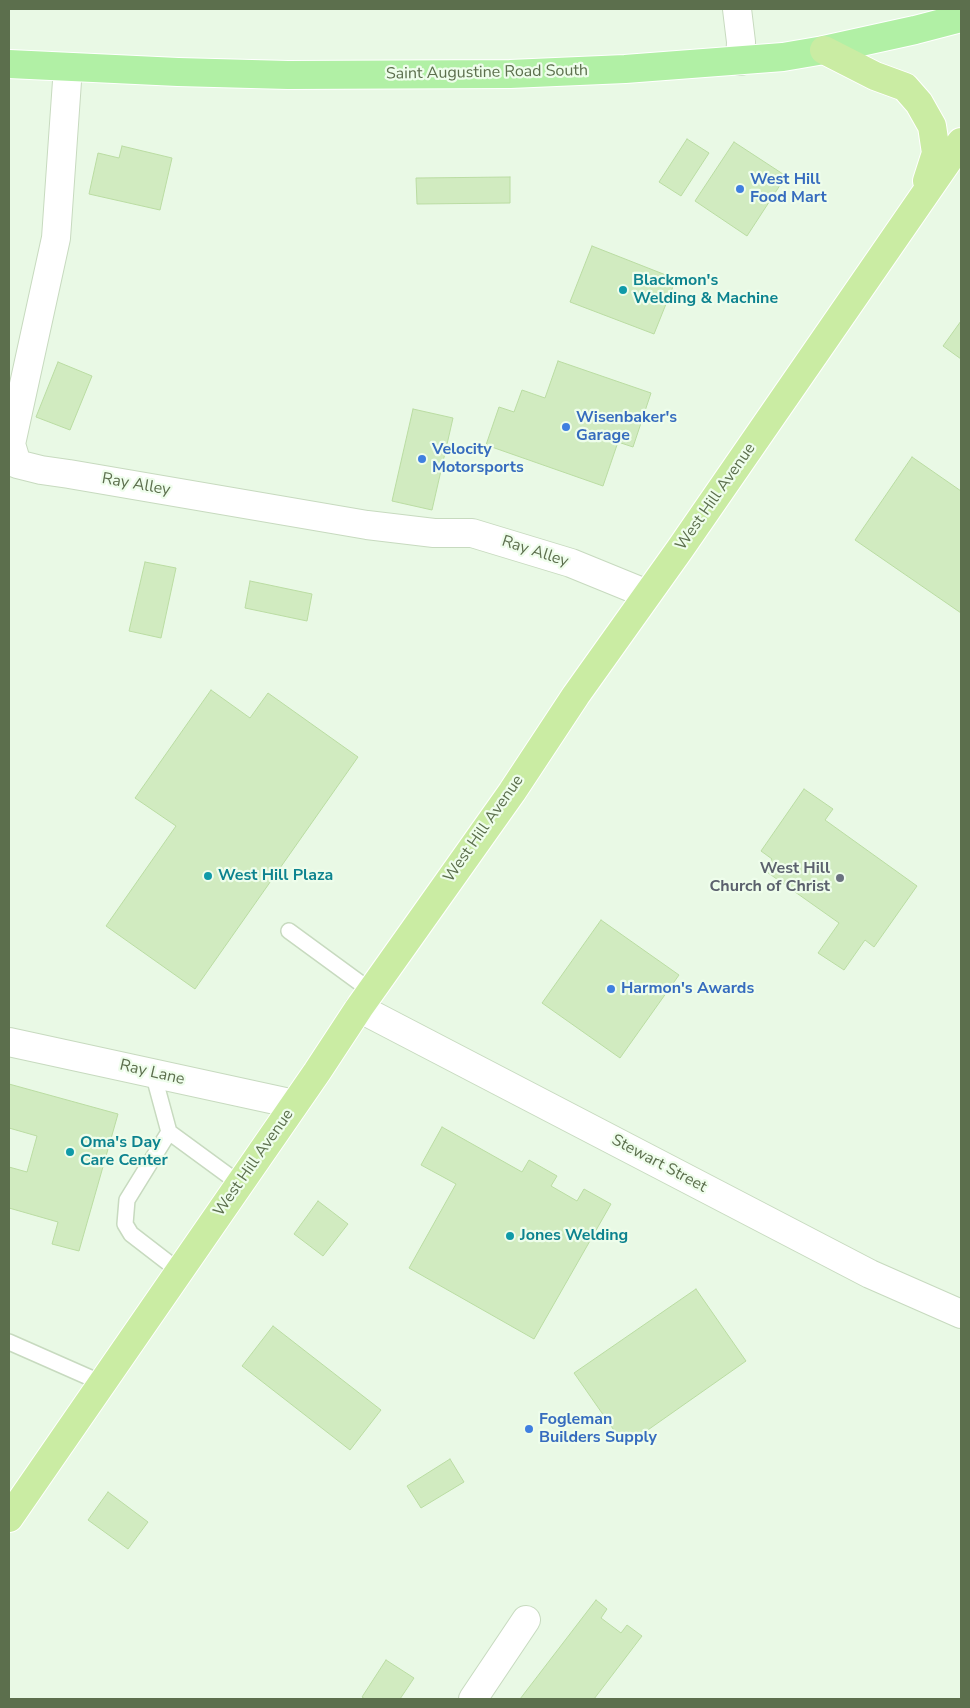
<!DOCTYPE html>
<style>
body{margin:0}
#map{position:relative;width:970px;height:1708px;overflow:hidden;background:#e9f9e5;font-family:"Nunito Sans",sans-serif}
canvas{display:block}
.frame{position:absolute;inset:0;border:10px solid #5c6f4d;pointer-events:none}
</style>
<div id="map">
<canvas width="970" height="1708"></canvas>
<div class="frame"></div>
</div>
<script>
const context = document.querySelector('canvas').getContext('2d');
context.lineJoin = 'round';
function fill(path, color) {
  context.fillStyle = color;
  context.fill(path, 'evenodd');
}
function toPath(rows) {
  const path = new Path2D();
  for (const r of rows) {
    path.moveTo(r[0], r[1]);
    for (let i = 2; i < r.length; i += 2) path.lineTo(r[i], r[i + 1]);
  }
  return path;
}
function stroke(path, color, width, dash) {
  context.strokeStyle = color;
  context.lineWidth = width;
  context.lineCap = dash ? 'butt' : 'round';
  context.setLineDash(dash || []);
  context.stroke(path);
}
function drawText(font, color, halo, rows, align = 'center') {
  context.font = font + ' "Nunito Sans",sans-serif';
  context.lineWidth = 4.5;
  context.setLineDash([]);
  context.textBaseline = 'middle';
  context.strokeStyle = halo;
  context.fillStyle = color;
  for (const [text, x, y, turn = 0] of rows) {
    context.save();
    context.translate(x, y);
    context.rotate((+turn || 0) * Math.PI / 180);
    context.textAlign = isNaN(turn) ? turn : align;
    if (halo) context.strokeText(text, 0, 0);
    context.fillText(text, 0, 0);
    context.restore();
  }
}
const building = toPath([
 [687,139,709,153,681,196,659,182,687,139],
 [734,142,786,176,747,236,695,201,734,142],
 [122,146,172,158,160,210,89,194,98,153,119,158,122,146],
 [510,177,510,203,417,204,416,178,510,177],
 [592,246,676,279,654,334,570,302,592,246],
 [961,321,961,359,943,346,961,321],
 [558,361,651,393,633,447,618,442,603,486,486,445,499,407,514,412,522,390,545,398,558,361],
 [58,362,92,376,70,430,36,417,58,362],
 [413,409,453,418,432,510,392,501,413,409],
 [912,457,961,491,961,613,855,540,912,457],
 [145,562,176,568,161,638,129,631,145,562],
 [250,581,312,594,307,621,245,608,250,581],
 [211,690,250,718,268,693,358,757,195,989,106,926,176,826,135,798,211,690],
 [804,789,833,809,825,820,917,886,874,947,865,940,844,970,818,953,839,923,764,870,772,859,761,851,804,789],
 [601,920,679,975,620,1058,542,1003,601,920],
 [9,1084,118,1114,79,1251,52,1244,58,1222,9,1208,9,1167,27,1172,37,1136,9,1128,9,1084],
 [442,1127,522,1172,529,1160,557,1176,551,1186,577,1201,584,1189,611,1204,534,1339,409,1268,456,1184,421,1165,442,1127],
 [318,1201,348,1224,323,1256,294,1234,318,1201],
 [696,1289,746,1361,625,1446,574,1373,696,1289],
 [273,1326,381,1410,350,1450,242,1366,273,1326],
 [450,1459,464,1482,421,1508,407,1486,450,1459],
 [108,1492,148,1522,128,1549,88,1520,108,1492],
 [596,1600,607,1609,601,1618,621,1633,627,1625,642,1636,594,1699,520,1699,596,1600],
 [386,1660,414,1678,400,1699,365,1699,362,1697,386,1660]
]);
const lane = toPath([
 [289,931,371,991],
 [153,1073,169,1132,240,1184],
 [169,1132,127,1200,125,1224,131,1234,179,1271],
 [9,1342,102,1383]
]);
const street = toPath([
 [737,9,741,42,740,61],
 [68,67,56,238,11,444,17,464,41,470,69,474,367,525,434,533,472,533,571,563,647,594],
 [359,1008,870,1274,961,1314],
 [9,1042,294,1104],
 [473,1699,526,1620]
]);
const primary = toPath([
 [9,64,178,72,288,75,510,74,625,69,783,57,824,50,915,30,961,18]
]);
const highway = toPath([
 [824,50,875,76,905,87,919,103,932,126,936,153,927,181],
 [9,1518,317,1072,359,1008,512,792,576,695,680,549,961,142]
]);
const markers = [
 [740,189,5,"#3f7fe0"],
 [623,290,5,"#0f9aa8"],
 [566,427,5,"#3f7fe0"],
 [422,459,5,"#3f7fe0"],
 [208,876,5,"#0f9aa8"],
 [840,878,5,"#6b7280"],
 [611,989,5,"#3f7fe0"],
 [70,1152,5,"#0f9aa8"],
 [510,1236,5,"#0f9aa8"],
 [529,1429,5,"#3f7fe0"]
];
const streetNames = [
 ["Saint Augustine Road South",487,73,-1],
 ["Ray Alley",136,485,10],
 ["West Hill Avenue",716,497,-55],
 ["Ray Alley",535,552,18],
 ["West Hill Avenue",484,829,-55],
 ["Ray Lane",152,1073,13],
 ["West Hill Avenue",254,1163,-55],
 ["Stewart Street",659,1164,28]
];
const shopNames = [
 ["West Hill",750,180],
 ["Food Mart",750,198],
 ["Wisenbaker's",576,418],
 ["Garage",576,436],
 ["Velocity",432,450],
 ["Motorsports",432,468],
 ["Harmon's Awards",621,989],
 ["Fogleman",539,1420],
 ["Builders Supply",539,1438]
];
const cultureNames = [
 ["Blackmon's",633,281],
 ["Welding & Machine",633,299],
 ["West Hill Plaza",218,876],
 ["Oma's Day",80,1143],
 ["Care Center",80,1161],
 ["Jones Welding",520,1236]
];
const worshipNames = [
 ["West Hill",830,869],
 ["Church of Christ",830,887]
];
fill(building, '#d1ebc0');
stroke(building, '#badca2', 1);
stroke(lane, '#c7dabf', 18);
stroke(street, '#c7dabf', 30);
stroke(primary, '#fff', 30);
stroke(highway, '#fff', 30);
stroke(lane, '#fff', 15);
stroke(street, '#fff', 28);
stroke(primary, '#b1f0a5', 28);
stroke(highway, '#caeca3', 28);
for (const [x, y, r, color] of markers) {
  const dot = new Path2D();
  dot.arc(x, y, r, 0, 2 * Math.PI);
  context.fillStyle = color;
  context.fill(dot);
  stroke(dot, '#eefdeb', 2);
}
drawText('16px', '#5c6f4d', '#eefdeb', streetNames);
drawText('bold 16px', '#366cbe', '#eefdeb', shopNames, 'left');
drawText('bold 16px', '#0d838f', '#eefdeb', cultureNames, 'left');
drawText('bold 16px', '#5b616d', '#eefdeb', worshipNames, 'right');
</script>
